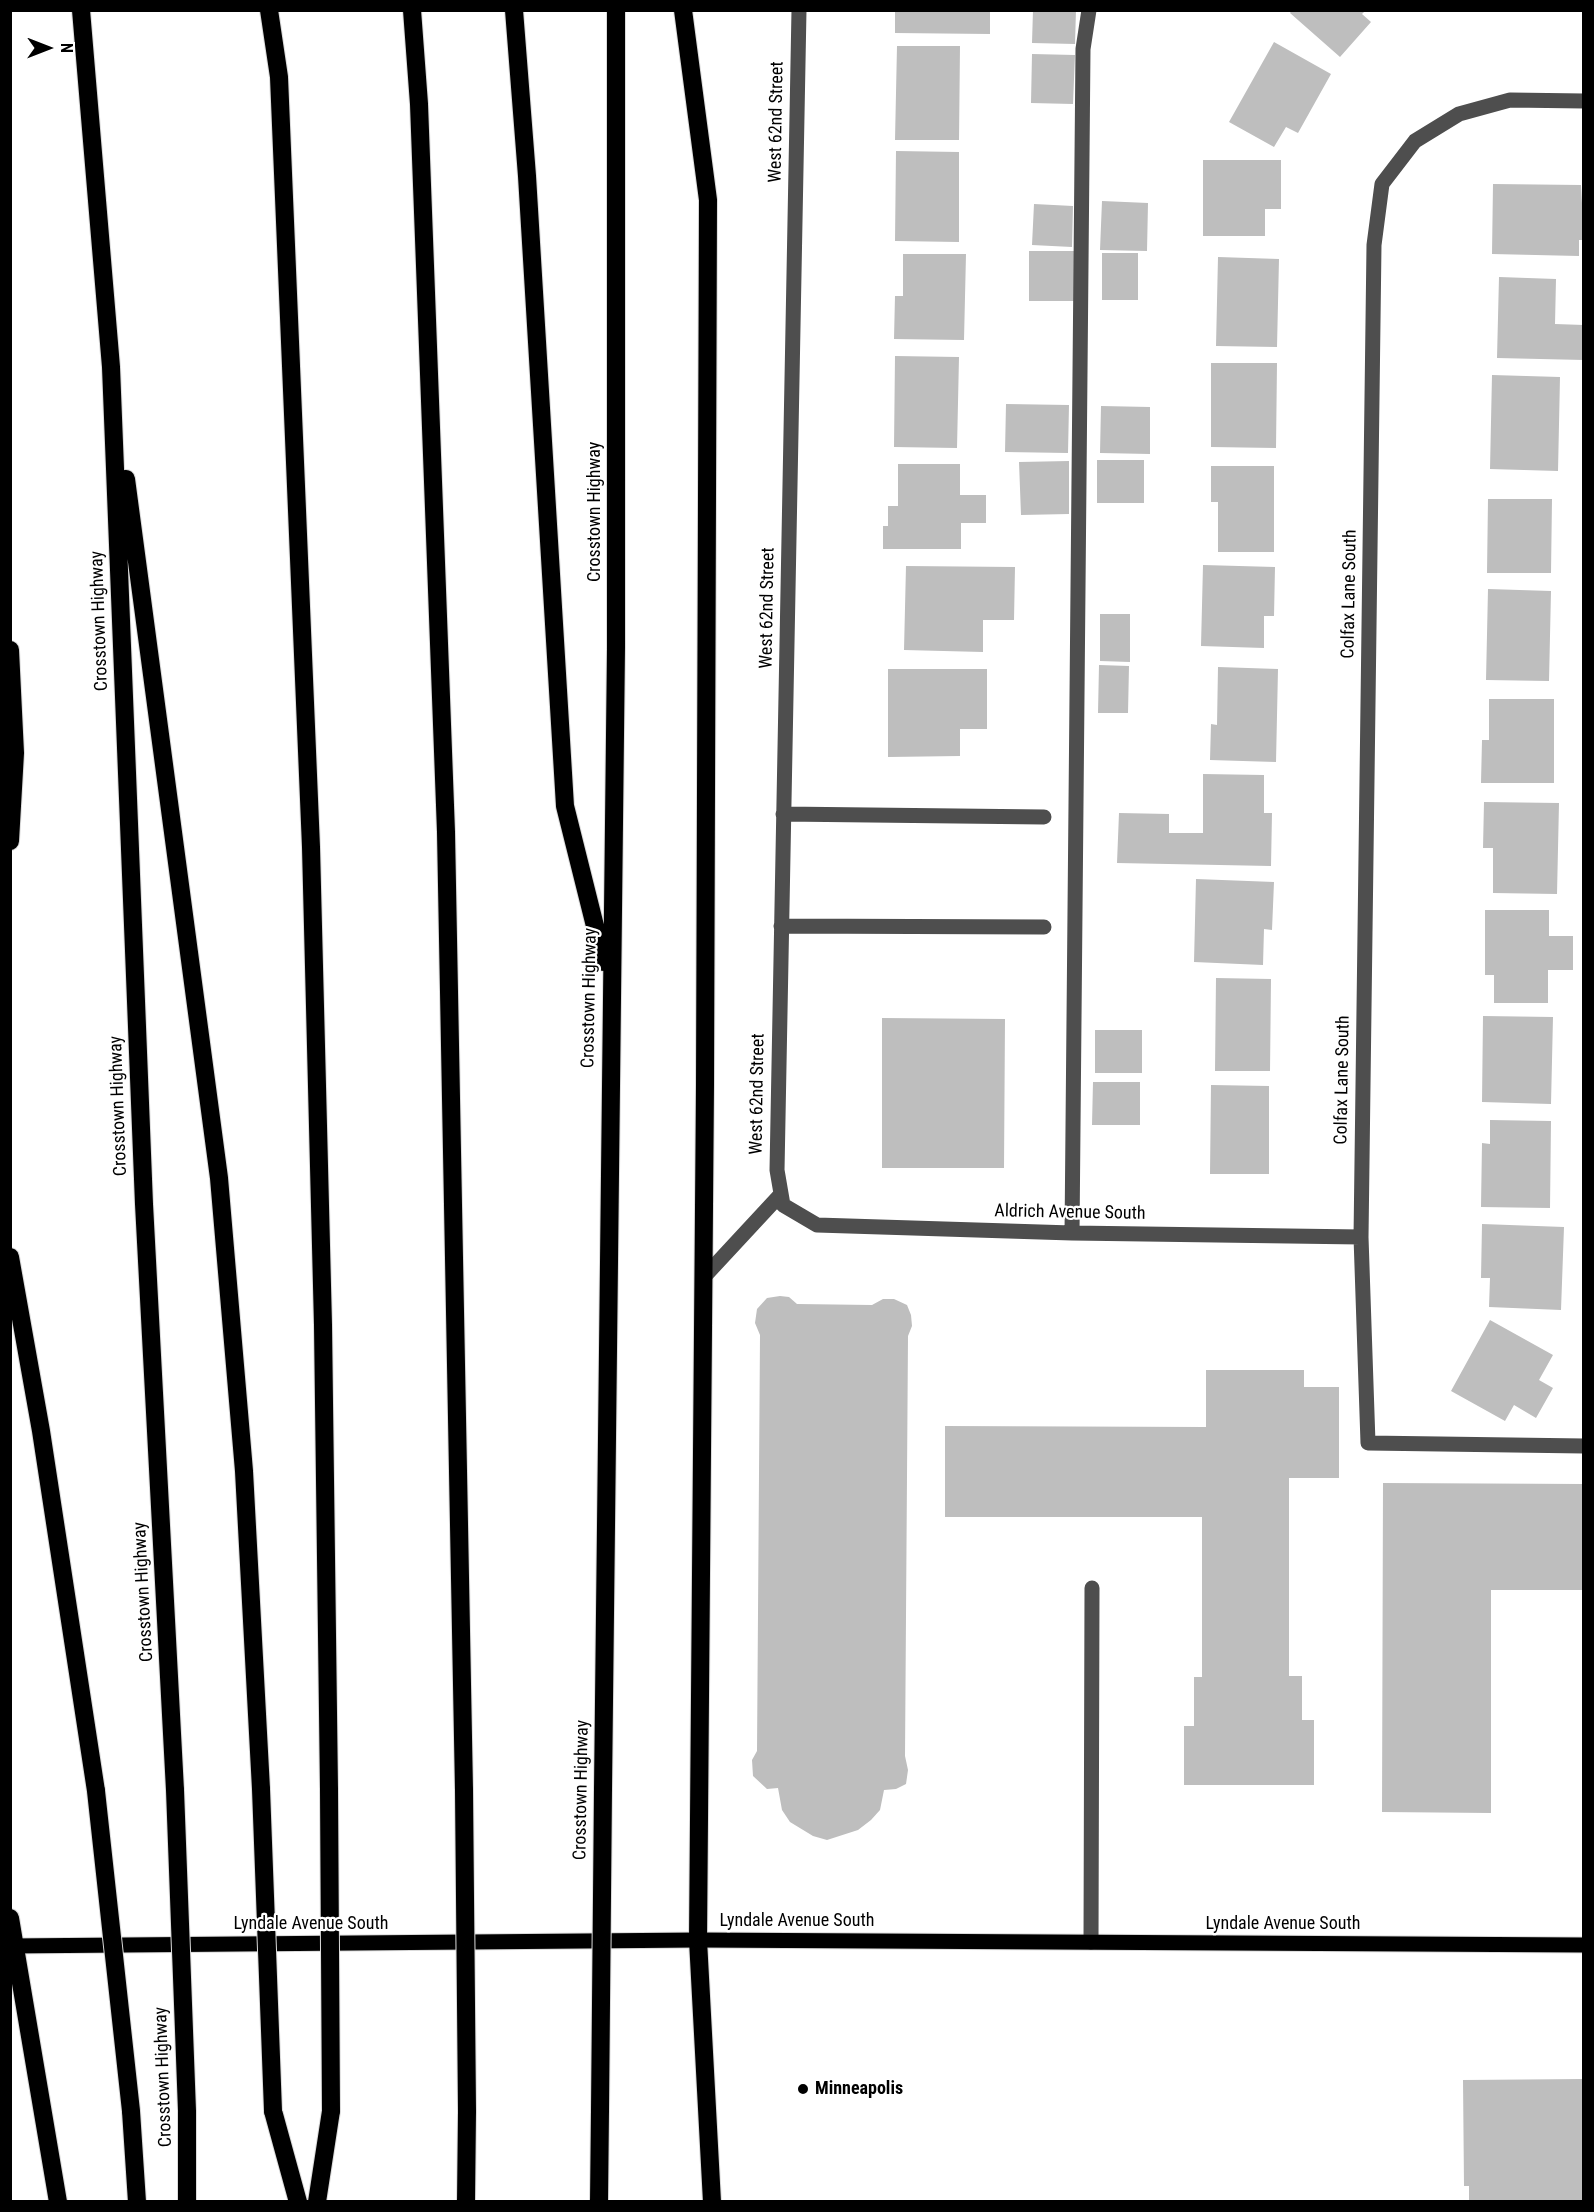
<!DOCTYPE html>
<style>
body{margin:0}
#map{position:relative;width:1594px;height:2212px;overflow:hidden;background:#fff;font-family:"Roboto Condensed",sans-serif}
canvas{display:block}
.frame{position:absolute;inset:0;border:12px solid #000;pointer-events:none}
.north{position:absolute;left:18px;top:18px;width:60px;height:60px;-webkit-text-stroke:4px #fff;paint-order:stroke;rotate:90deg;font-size:16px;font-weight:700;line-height:24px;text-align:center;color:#000}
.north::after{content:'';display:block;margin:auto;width:21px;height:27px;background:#000;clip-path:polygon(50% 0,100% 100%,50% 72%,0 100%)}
</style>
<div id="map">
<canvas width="1594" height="2212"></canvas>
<div class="frame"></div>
<div class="north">N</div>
</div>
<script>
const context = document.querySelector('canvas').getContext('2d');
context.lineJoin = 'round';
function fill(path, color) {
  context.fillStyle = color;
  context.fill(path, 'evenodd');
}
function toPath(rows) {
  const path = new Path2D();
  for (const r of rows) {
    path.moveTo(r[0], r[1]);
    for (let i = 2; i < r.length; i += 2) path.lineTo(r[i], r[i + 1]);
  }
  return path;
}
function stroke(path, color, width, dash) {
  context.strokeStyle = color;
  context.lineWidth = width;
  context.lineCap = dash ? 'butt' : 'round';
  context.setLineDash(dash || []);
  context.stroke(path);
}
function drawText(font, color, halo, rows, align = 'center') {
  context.font = font + ' "Roboto Condensed",sans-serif';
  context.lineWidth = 4.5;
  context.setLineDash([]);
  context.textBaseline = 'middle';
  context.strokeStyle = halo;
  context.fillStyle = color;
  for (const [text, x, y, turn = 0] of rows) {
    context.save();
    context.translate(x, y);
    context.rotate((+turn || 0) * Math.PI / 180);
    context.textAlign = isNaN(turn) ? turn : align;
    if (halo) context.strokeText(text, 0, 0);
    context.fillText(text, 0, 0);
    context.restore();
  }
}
const building = toPath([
 [895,10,990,10,990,34,895,33],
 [1033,10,1076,10,1075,44,1032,43],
 [1292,10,1366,10,1362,14,1371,22,1340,57,1290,13],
 [1274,42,1331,74,1298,133,1286,127,1274,147,1229,122],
 [897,46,960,46,959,140,895,140],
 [1032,54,1075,55,1073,104,1031,103],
 [896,151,959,152,959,242,895,241],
 [1203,160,1281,160,1281,209,1265,209,1265,236,1203,236],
 [1493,184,1581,185,1584,240,1579,240,1579,256,1492,254],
 [1102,201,1148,203,1147,251,1100,250],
 [1034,204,1073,206,1072,247,1032,245],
 [1029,251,1075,251,1075,301,1029,301],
 [1102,253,1138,253,1138,300,1102,300],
 [903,254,966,254,964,340,894,339,895,296,903,296],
 [1218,257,1279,259,1277,347,1216,346],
 [1499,277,1556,279,1555,324,1584,325,1584,360,1497,358],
 [895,356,959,357,957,448,894,447],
 [1211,363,1277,363,1276,448,1211,447],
 [1492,375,1560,377,1558,471,1490,469],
 [1006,404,1069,405,1068,453,1005,452],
 [1101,406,1150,407,1150,454,1100,453],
 [1097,460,1144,460,1144,503,1097,503],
 [1069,461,1069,514,1021,515,1019,462],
 [898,464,960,464,960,495,986,495,986,523,961,523,961,549,883,549,883,526,888,526,888,506,898,506],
 [1211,466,1274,466,1274,552,1218,552,1218,502,1211,502],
 [1488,499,1552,499,1551,573,1487,573],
 [1203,565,1275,567,1274,616,1264,616,1264,648,1201,646],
 [906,566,1015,567,1014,620,983,620,983,652,904,650],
 [1488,589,1551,591,1549,681,1486,680],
 [1100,614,1130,614,1130,662,1100,661],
 [1099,665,1129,666,1128,713,1098,713],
 [1218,667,1278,669,1276,762,1210,760,1211,724,1217,725],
 [888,669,987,669,987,729,960,729,960,756,888,757],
 [1489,699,1554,699,1554,783,1481,783,1482,740,1489,740],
 [1203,774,1264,775,1264,813,1272,813,1271,866,1117,863,1119,813,1169,814,1169,833,1203,833],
 [1484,802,1559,803,1557,894,1493,893,1493,848,1483,848],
 [1196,879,1274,882,1272,930,1264,929,1263,965,1194,962],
 [1485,910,1549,910,1549,936,1573,936,1573,970,1548,970,1548,1003,1494,1003,1494,975,1485,975],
 [1216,978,1271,979,1270,1071,1215,1071],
 [1483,1016,1553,1017,1551,1104,1482,1102],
 [882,1018,1005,1019,1004,1168,882,1168],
 [1095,1030,1142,1030,1142,1073,1095,1073],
 [1093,1082,1140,1082,1140,1125,1092,1125],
 [1211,1085,1269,1086,1269,1174,1210,1174],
 [1490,1120,1551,1121,1550,1208,1481,1207,1482,1143,1490,1144],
 [1482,1224,1564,1227,1561,1310,1489,1307,1490,1278,1481,1278],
 [780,1296,789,1297,797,1304,872,1305,883,1299,894,1299,907,1305,911,1315,912,1326,908,1336,905,1756,908,1770,906,1784,896,1789,884,1790,880,1810,871,1820,858,1830,827,1840,813,1836,790,1822,782,1810,778,1788,767,1789,753,1776,752,1760,757,1751,760,1335,755,1323,757,1309,767,1298],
 [1490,1320,1553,1355,1539,1380,1553,1388,1536,1418,1514,1405,1505,1421,1451,1391],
 [1206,1370,1304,1370,1304,1387,1339,1387,1339,1478,1289,1478,1289,1676,1302,1676,1302,1720,1314,1720,1314,1785,1184,1785,1184,1726,1194,1726,1194,1677,1202,1677,1202,1517,945,1517,945,1426,1206,1427],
 [1383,1483,1584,1484,1584,1590,1491,1590,1491,1813,1382,1812],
 [1584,2079,1584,2202,1469,2202,1469,2186,1464,2186,1463,2080]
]);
const minor = toPath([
 [799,10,777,1170,783,1205,817,1225,1072,1233,1361,1237],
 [1584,101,1510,100,1459,114,1415,141,1382,184,1374,245,1361,1237,1368,1443,1584,1446],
 [783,814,1044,817],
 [781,926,1044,927],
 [1072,1233,1083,49,1089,10],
 [704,1277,781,1194],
 [1091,1942,1092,1588]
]);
const major = toPath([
 [10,1946,698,1940,1584,1945]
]);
const highway = toPath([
 [81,10,111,367,144,1204,175,1790],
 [269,10,279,77,311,847,323,1325,329,1790],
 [412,10,419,104,446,832,464,1790],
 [514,10,527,176,565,806,604,962],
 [683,10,708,200,705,1085,698,1940,712,2202],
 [126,479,219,1178,244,1471,261,1789],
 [10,650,15,753,10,841],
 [10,1257,41,1431,96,1791],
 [603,1789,616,647,616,10],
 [10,1918,58,2202],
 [131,2111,137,2202],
 [187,2111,187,2202],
 [273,2111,298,2202],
 [317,2202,331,2111],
 [466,2202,467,2111],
 [599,2202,600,2110]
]);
const highwayBridge = toPath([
 [261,1789,273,2111],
 [175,1790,187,2111],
 [329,1790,331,2111],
 [464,1790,467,2111],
 [96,1791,131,2111],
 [600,2110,603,1789]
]);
const markers = [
 [803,2089,6,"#000"]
];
const streetNames = [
 ["West 62nd Street",777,122,-89],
 ["Crosstown Highway",595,512,-90],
 ["Colfax Lane South",1350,594,-89],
 ["West 62nd Street",768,608,-89],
 ["Crosstown Highway",100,621,-92],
 ["Crosstown Highway",590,998,-89],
 ["Colfax Lane South",1343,1080,-89],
 ["West 62nd Street",758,1094,-89],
 ["Crosstown Highway",119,1106,-92],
 ["Aldrich Avenue South",1070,1213,1],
 ["Crosstown Highway",144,1592,-93],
 ["Crosstown Highway",582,1790,-89],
 ["Lyndale Avenue South",797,1921],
 ["Lyndale Avenue South",311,1924],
 ["Lyndale Avenue South",1283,1924],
 ["Crosstown Highway",164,2077,-92]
];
const poiNames = [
 ["Minneapolis",815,2089]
];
fill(building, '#bebebe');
stroke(major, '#dbdbdb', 17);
stroke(highway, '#dbdbdb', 20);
stroke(minor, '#4e4e4e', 15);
stroke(major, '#000', 15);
stroke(highway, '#000', 18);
stroke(highwayBridge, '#dbdbdb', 20, []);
stroke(highwayBridge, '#000', 18);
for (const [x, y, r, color] of markers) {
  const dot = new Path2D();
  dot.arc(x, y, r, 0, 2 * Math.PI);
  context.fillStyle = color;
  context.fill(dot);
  stroke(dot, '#fff', 2);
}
drawText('18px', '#000', '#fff', streetNames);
drawText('bold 18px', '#000', '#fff', poiNames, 'left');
</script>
